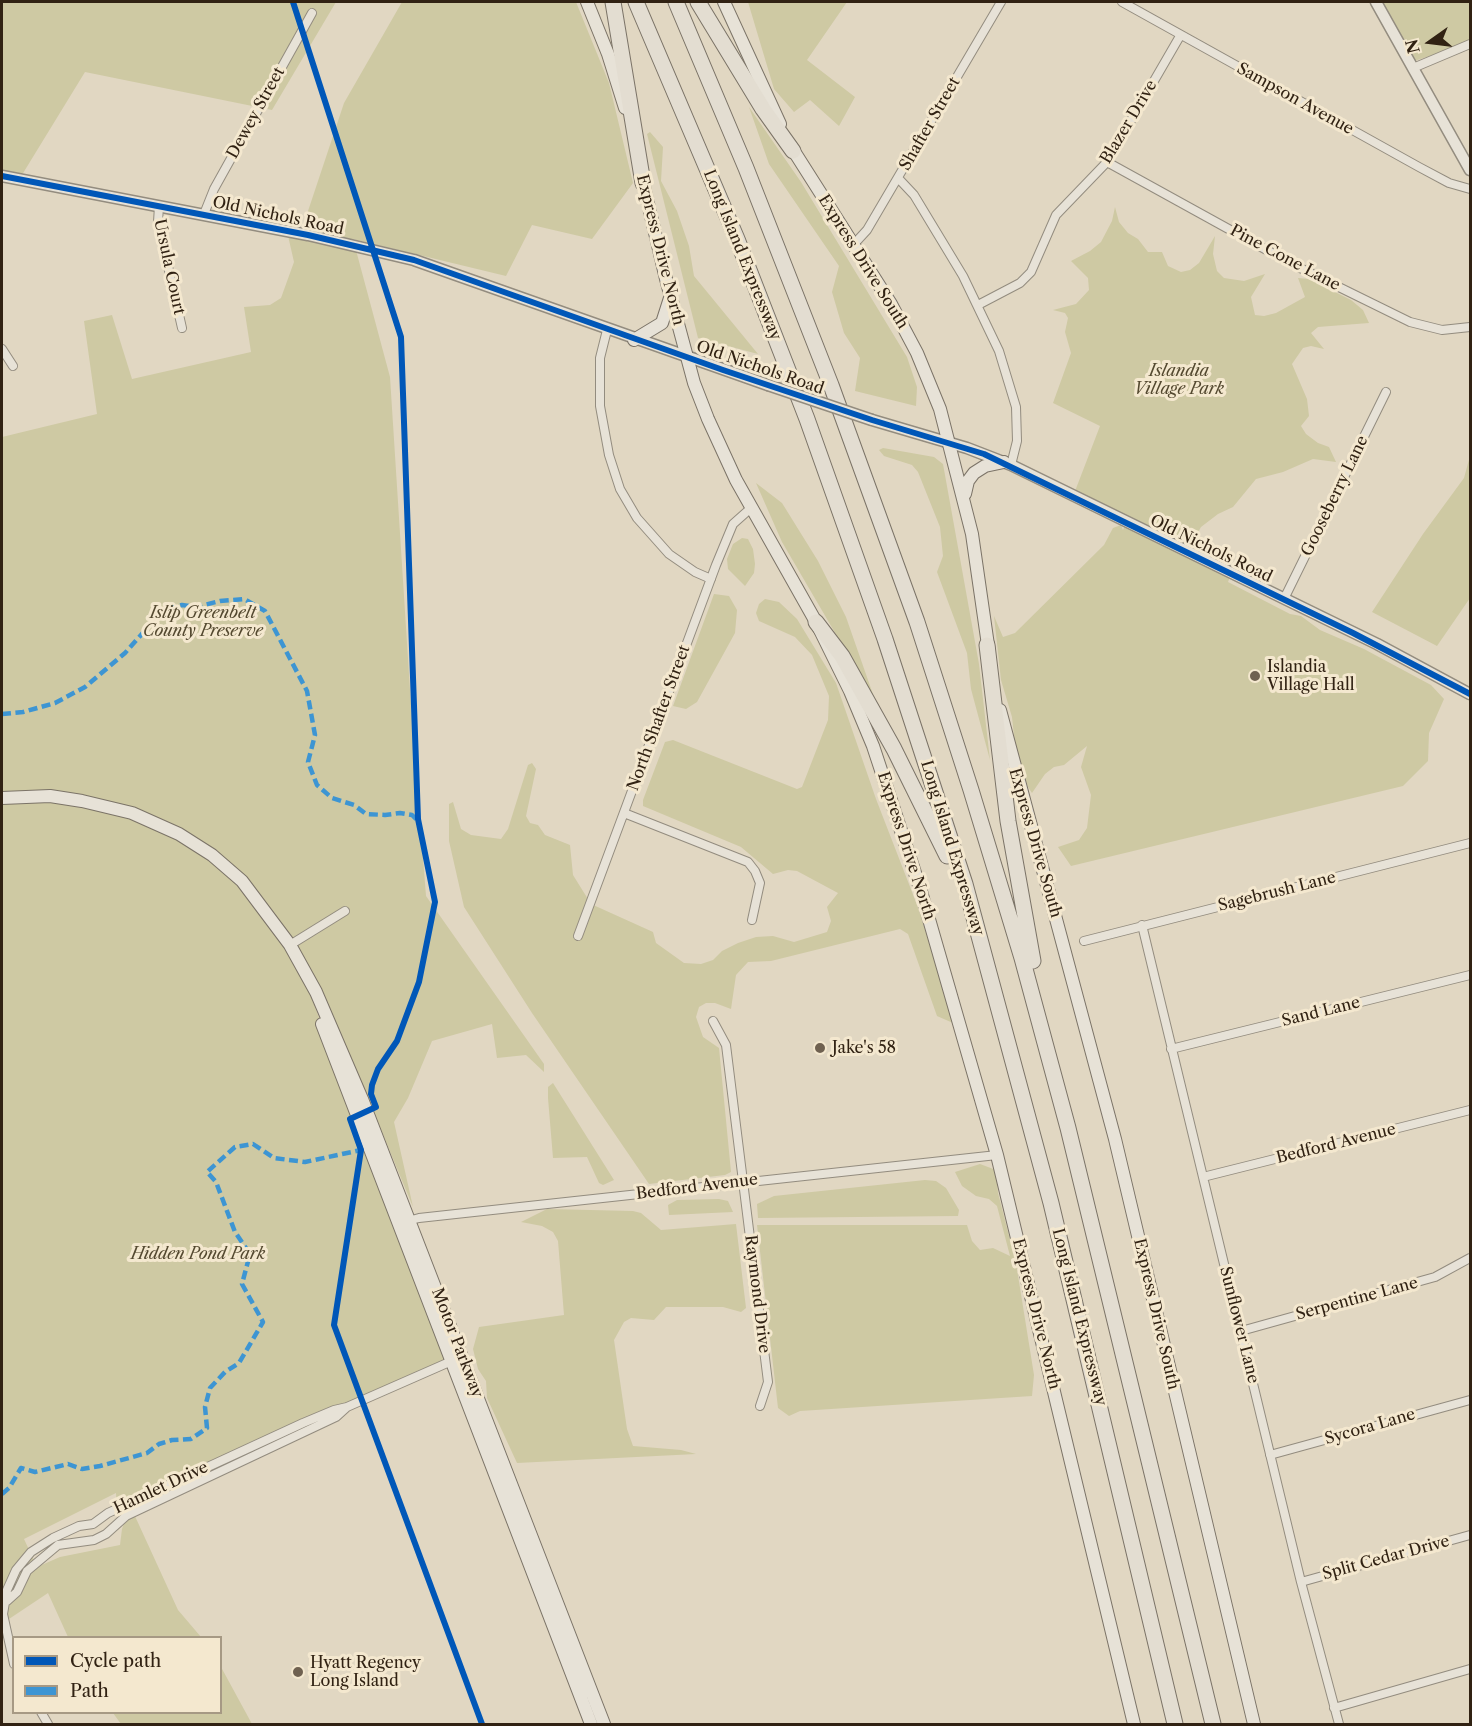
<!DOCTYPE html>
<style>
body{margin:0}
#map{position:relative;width:1472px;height:1726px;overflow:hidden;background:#e1d7c2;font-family:"Libre Caslon Text",serif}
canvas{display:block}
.frame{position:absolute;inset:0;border:3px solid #312213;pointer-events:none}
.legend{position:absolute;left:12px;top:1636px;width:210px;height:78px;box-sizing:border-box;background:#f4e8cf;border:2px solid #a69984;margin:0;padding:8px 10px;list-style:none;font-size:18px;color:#312213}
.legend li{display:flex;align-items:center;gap:12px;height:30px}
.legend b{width:30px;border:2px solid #a69984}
.north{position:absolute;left:1400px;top:12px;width:60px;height:60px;-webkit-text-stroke:4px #f4e8cf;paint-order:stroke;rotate:256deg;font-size:16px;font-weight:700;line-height:24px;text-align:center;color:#312213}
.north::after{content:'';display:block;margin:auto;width:21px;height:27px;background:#312213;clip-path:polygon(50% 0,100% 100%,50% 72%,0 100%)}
</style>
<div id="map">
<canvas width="1472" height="1726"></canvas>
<div class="frame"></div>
<ul class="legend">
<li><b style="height:8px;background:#0057b8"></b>Cycle path</li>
<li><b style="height:8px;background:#3d95d3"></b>Path</li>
</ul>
<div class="north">N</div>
</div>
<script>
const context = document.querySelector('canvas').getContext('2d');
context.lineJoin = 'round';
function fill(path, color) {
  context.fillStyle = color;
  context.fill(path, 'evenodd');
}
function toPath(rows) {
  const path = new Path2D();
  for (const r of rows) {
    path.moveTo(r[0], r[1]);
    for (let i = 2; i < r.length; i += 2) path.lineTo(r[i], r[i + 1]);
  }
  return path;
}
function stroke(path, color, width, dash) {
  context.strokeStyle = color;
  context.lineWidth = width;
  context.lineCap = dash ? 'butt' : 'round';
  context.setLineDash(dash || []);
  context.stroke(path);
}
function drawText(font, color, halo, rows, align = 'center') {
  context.font = font + ' "Libre Caslon Text",serif';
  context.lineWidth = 6;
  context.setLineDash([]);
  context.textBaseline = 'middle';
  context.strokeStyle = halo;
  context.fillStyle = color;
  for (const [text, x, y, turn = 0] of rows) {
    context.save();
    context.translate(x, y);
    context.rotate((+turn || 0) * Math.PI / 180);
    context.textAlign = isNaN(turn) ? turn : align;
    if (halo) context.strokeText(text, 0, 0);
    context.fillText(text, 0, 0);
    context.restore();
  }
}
const green = toPath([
 [2,2,336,2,272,110,85,72,17,183,2,180],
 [402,2,576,2,609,83,633,183,592,239,532,225,506,276,353,239,390,377,410,690,426,896,544,1064,544,1072,526,1055,497,1058,492,1024,432,1041,408,1098,394,1122,413,1207,369,1101,310,994,451,1362,117,1508,116,1493,24,1539,37,1567,60,1557,120,1545,122,1529,128,1512,134,1514,178,1610,201,1637,68,1637,48,1593,3,1623,2,437,97,414,84,321,112,315,132,379,251,352,244,307,270,305,281,298,294,262,286,227,326,232,303,226,344,103],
 [748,2,847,2,807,60,855,97,839,126,810,100,794,112,774,89],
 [1380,2,1470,2,1470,43,1411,62],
 [749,107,801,182,907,357,917,387,916,406,855,391,860,358,844,333,832,292,839,266,769,164],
 [650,132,663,147,661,181,677,211,689,246,694,276,758,354,698,338,647,134],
 [1115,207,1119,222,1128,233,1138,239,1148,252,1162,252,1168,266,1181,272,1190,270,1199,263,1215,236,1213,254,1217,271,1224,278,1244,281,1265,274,1251,297,1255,315,1264,316,1276,313,1305,297,1298,278,1309,279,1351,300,1363,310,1369,323,1318,327,1311,333,1324,349,1311,346,1303,348,1292,364,1307,399,1309,416,1301,426,1306,434,1318,443,1329,447,1336,462,1313,459,1283,472,1256,479,1233,507,1218,514,1201,527,1187,552,1231,574,1228,582,1290,614,1301,616,1320,630,1364,649,1431,685,1444,699,1429,733,1428,761,1403,786,1071,866,1058,847,1079,840,1087,828,1091,795,1081,767,1087,746,1064,765,1054,767,1045,774,1032,793,1028,787,1015,745,1012,717,1001,680,994,616,1003,637,1015,633,1104,545,1113,528,1121,525,1123,530,1125,525,1072,499,1100,426,1053,403,1071,353,1065,332,1068,318,1065,313,1053,310,1076,304,1089,290,1088,278,1071,261,1090,251,1101,242,1112,221],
 [883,448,934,457,943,464,979,664,990,760,971,689,967,653,937,572,943,556,940,527,918,472,912,465,884,456,879,450],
 [1470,456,1470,598,1437,646,1372,612,1423,534,1464,478],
 [756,483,782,503,818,561,846,617,876,703,782,542],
 [742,538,748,539,753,549,755,564,754,573,745,586,728,569,727,559,733,544],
 [714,594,729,596,737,610,735,633,697,702,686,709,673,706],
 [765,599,779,602,797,619,836,683,876,799,919,910,953,1023,937,1016,908,934,900,929,771,961,748,962,736,975,731,1009,715,1003,706,1003,699,1007,696,1017,703,1037,719,1048,731,1172,725,1175,649,1184,532,1013,464,907,449,841,449,804,453,802,461,829,471,835,501,839,508,829,528,765,532,763,536,769,526,816,530,823,538,825,545,835,570,845,573,875,591,904,653,932,656,943,684,963,701,964,713,960,722,951,738,943,756,937,773,936,794,942,827,932,831,921,827,907,838,893,797,871,788,870,773,874,741,847,643,806,643,800,665,742,673,740,797,789,802,787,828,720,829,696,812,655,795,637,759,621,756,613,759,604],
 [553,1083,614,1180,603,1185,599,1183,587,1157,553,1158,548,1098,548,1087],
 [980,1164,996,1170,998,1193,1016,1263,1034,1375,1032,1396,800,1411,789,1416,778,1408,757,1225,967,1225,972,1241,980,1250,993,1248,1010,1256,997,1206,989,1199,976,1196,962,1186,955,1172],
 [925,1180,936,1181,946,1188,959,1210,958,1216,758,1218,757,1204,774,1196],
 [719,1199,728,1201,733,1212,669,1215,668,1205,677,1200],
 [547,1209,633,1211,641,1213,661,1230,736,1224,746,1308,741,1312,723,1307,666,1307,654,1320,631,1318,624,1322,614,1340,627,1429,633,1446,681,1450,696,1454,517,1463,487,1398,486,1381,478,1369,473,1349,479,1327,564,1315,558,1241,553,1232,542,1226,521,1222],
 [221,1667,252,1724,121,1724,113,1713,220,1712]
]);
const minor = toPath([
 [1122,2,1419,167,1449,183,1470,189],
 [1413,68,1470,44],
 [1107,162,1292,264,1410,322,1442,330,1470,327],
 [898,178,914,195,963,276,999,351,1016,407,1017,441,1011,465],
 [159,206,158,222,182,328],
 [204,214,214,189,312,13],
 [855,243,867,230,1001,2],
 [978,305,1020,283,1031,272,1056,215,1107,162,1180,36],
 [607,330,600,358,600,406,609,455,620,489,637,518,669,554,695,572,711,579],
 [2,349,13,366],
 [1284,599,1386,392],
 [624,813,748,862,755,871,760,883,752,920],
 [1142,925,1301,1582,1339,1724],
 [578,936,716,565,733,524,751,508],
 [1084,941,1470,843],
 [290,945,345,911],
 [713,1021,726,1045,766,1366,768,1382,760,1406],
 [1171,1049,1470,975],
 [1203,1177,1470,1110],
 [404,1222,419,1218,997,1155],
 [1241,1331,1435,1277,1470,1258],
 [1270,1455,1470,1400],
 [1301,1582,1470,1535],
 [7,1601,17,1592,27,1571,58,1545,94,1540,106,1534,126,1516,336,1417,347,1407],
 [14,1664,3,1614,7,1590,16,1570,31,1552,53,1538,79,1526,93,1524,108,1513,303,1423,334,1410,347,1407,454,1360],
 [1334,1708,1470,1669],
 [41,1712,48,1724]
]);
const tertiary = toPath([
 [1376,2,1470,170],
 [2,176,308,235,414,260,768,385],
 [872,420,967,448,1011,465,1377,644,1470,694]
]);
const secondary = toPath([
 [587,2,608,54,625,108],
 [724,2,780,124],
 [790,145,891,304,917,353,940,409,972,534,989,652],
 [641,174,666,279,694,383,708,419,736,480,816,622,850,691,873,746,920,888,997,1155,1134,1724],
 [634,340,662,323,670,298],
 [965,494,968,481,974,473,985,466,1004,462],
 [1000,710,1115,1139,1254,1724],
 [2,798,50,796,82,801,132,813,179,834,212,855,242,881,290,945,316,992,362,1099,604,1724],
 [322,1024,591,1724]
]);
const motorway = toPath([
 [613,2,643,183],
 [636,2,737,239,807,419,885,639,965,884,1051,1203,1175,1724],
 [676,2,746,168,831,385,917,622,971,790,1022,958,1068,1128,1213,1724],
 [698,2,763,109,793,151],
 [816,622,842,656,894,749,947,856],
 [987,645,1008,821,1033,961]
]);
const tertiaryBridge = toPath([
 [768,385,872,420]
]);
const quiet = toPath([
 [2,714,23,712,55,703,85,687,125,653,163,610,182,605,196,607,220,601,244,599,265,611,307,691,315,735,308,762,317,785,332,798,354,805,366,814,385,815,400,813,412,815,419,822],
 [2,1494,9,1488,21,1468,35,1472,68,1464,82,1469,100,1466,147,1453,159,1444,172,1440,191,1439,207,1428,205,1407,210,1388,225,1372,239,1363,263,1322,242,1284,250,1254,235,1232,216,1182,207,1172,235,1147,253,1144,274,1158,305,1162,361,1150,358,1144]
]);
const cycleway = toPath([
 [293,2,401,337,418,819,435,902,419,982,397,1041,378,1069,372,1085,371,1094,376,1107,350,1119,361,1150,334,1325,482,1724],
 [2,176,308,235,414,260,723,370,872,420,984,454,1353,633,1470,694]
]);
const markers = [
 [1255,676,6,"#6f6150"],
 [820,1048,6,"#6f6150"],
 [298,1672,6,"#6f6150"]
];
const streetNames = [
 ["Sampson Avenue",1295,99,29],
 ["Dewey Street",256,113,-61],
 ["Blazer Drive",1129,122,-59],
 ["Shafter Street",930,124,-60],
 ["Old Nichols Road",278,216,12],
 ["Express Drive North",660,250,76],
 ["Long Island Expressway",742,255,68],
 ["Pine Cone Lane",1285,258,28],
 ["Express Drive South",863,262,58],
 ["Ursula Court",169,267,78],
 ["Old Nichols Road",760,368,19],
 ["Gooseberry Lane",1335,496,-64],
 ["Old Nichols Road",1211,549,26],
 ["North Shafter Street",659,718,-70],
 ["Express Drive South",1035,843,74],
 ["Express Drive North",906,846,72],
 ["Long Island Expressway",952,848,73],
 ["Sagebrush Lane",1277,892,-14],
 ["Sand Lane",1321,1012,-14],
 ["Bedford Avenue",1336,1144,-14],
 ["Bedford Avenue",697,1187,-7],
 ["Raymond Drive",757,1294,83],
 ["Serpentine Lane",1357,1299,-15],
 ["Express Drive North",1036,1314,76],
 ["Express Drive South",1156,1314,77],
 ["Long Island Expressway",1079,1317,76],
 ["Sunflower Lane",1239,1325,76],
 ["Motor Parkway",457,1343,69],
 ["Sycora Lane",1370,1427,-16],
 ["Hamlet Drive",161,1488,-25],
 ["Split Cedar Drive",1386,1558,-15]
];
const parkNames = [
 ["Islandia",1179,371],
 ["Village Park",1179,389],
 ["Islip Greenbelt",203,613],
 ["County Preserve",203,631],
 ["Hidden Pond Park",198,1254]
];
const poiNames = [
 ["Islandia",1267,667],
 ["Village Hall",1267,685],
 ["Jake's 58",832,1048],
 ["Hyatt Regency",310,1663],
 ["Long Island",310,1681]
];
fill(green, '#cec9a3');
stroke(minor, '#938c7f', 10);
stroke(tertiary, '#938c7f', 13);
stroke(secondary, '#7b7367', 14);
stroke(motorway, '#7b7367', 17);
stroke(minor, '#e7e2d7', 8);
stroke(tertiary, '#e7e2d7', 10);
stroke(secondary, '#e7e2d7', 12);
stroke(motorway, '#e3ddd1', 15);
stroke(tertiaryBridge, '#938c7f', 13, []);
stroke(tertiaryBridge, '#e7e2d7', 10);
stroke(quiet, '#3d95d3', 4.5, [9, 4.5]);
stroke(cycleway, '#0057b8', 6);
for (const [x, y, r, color] of markers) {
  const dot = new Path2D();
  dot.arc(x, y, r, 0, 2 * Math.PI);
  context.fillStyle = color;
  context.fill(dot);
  stroke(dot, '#f4e8cf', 2);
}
drawText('16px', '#312213', '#f4e8cf', streetNames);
drawText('italic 16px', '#544930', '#f4e8cf', parkNames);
drawText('16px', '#312213', '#f4e8cf', poiNames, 'left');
</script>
